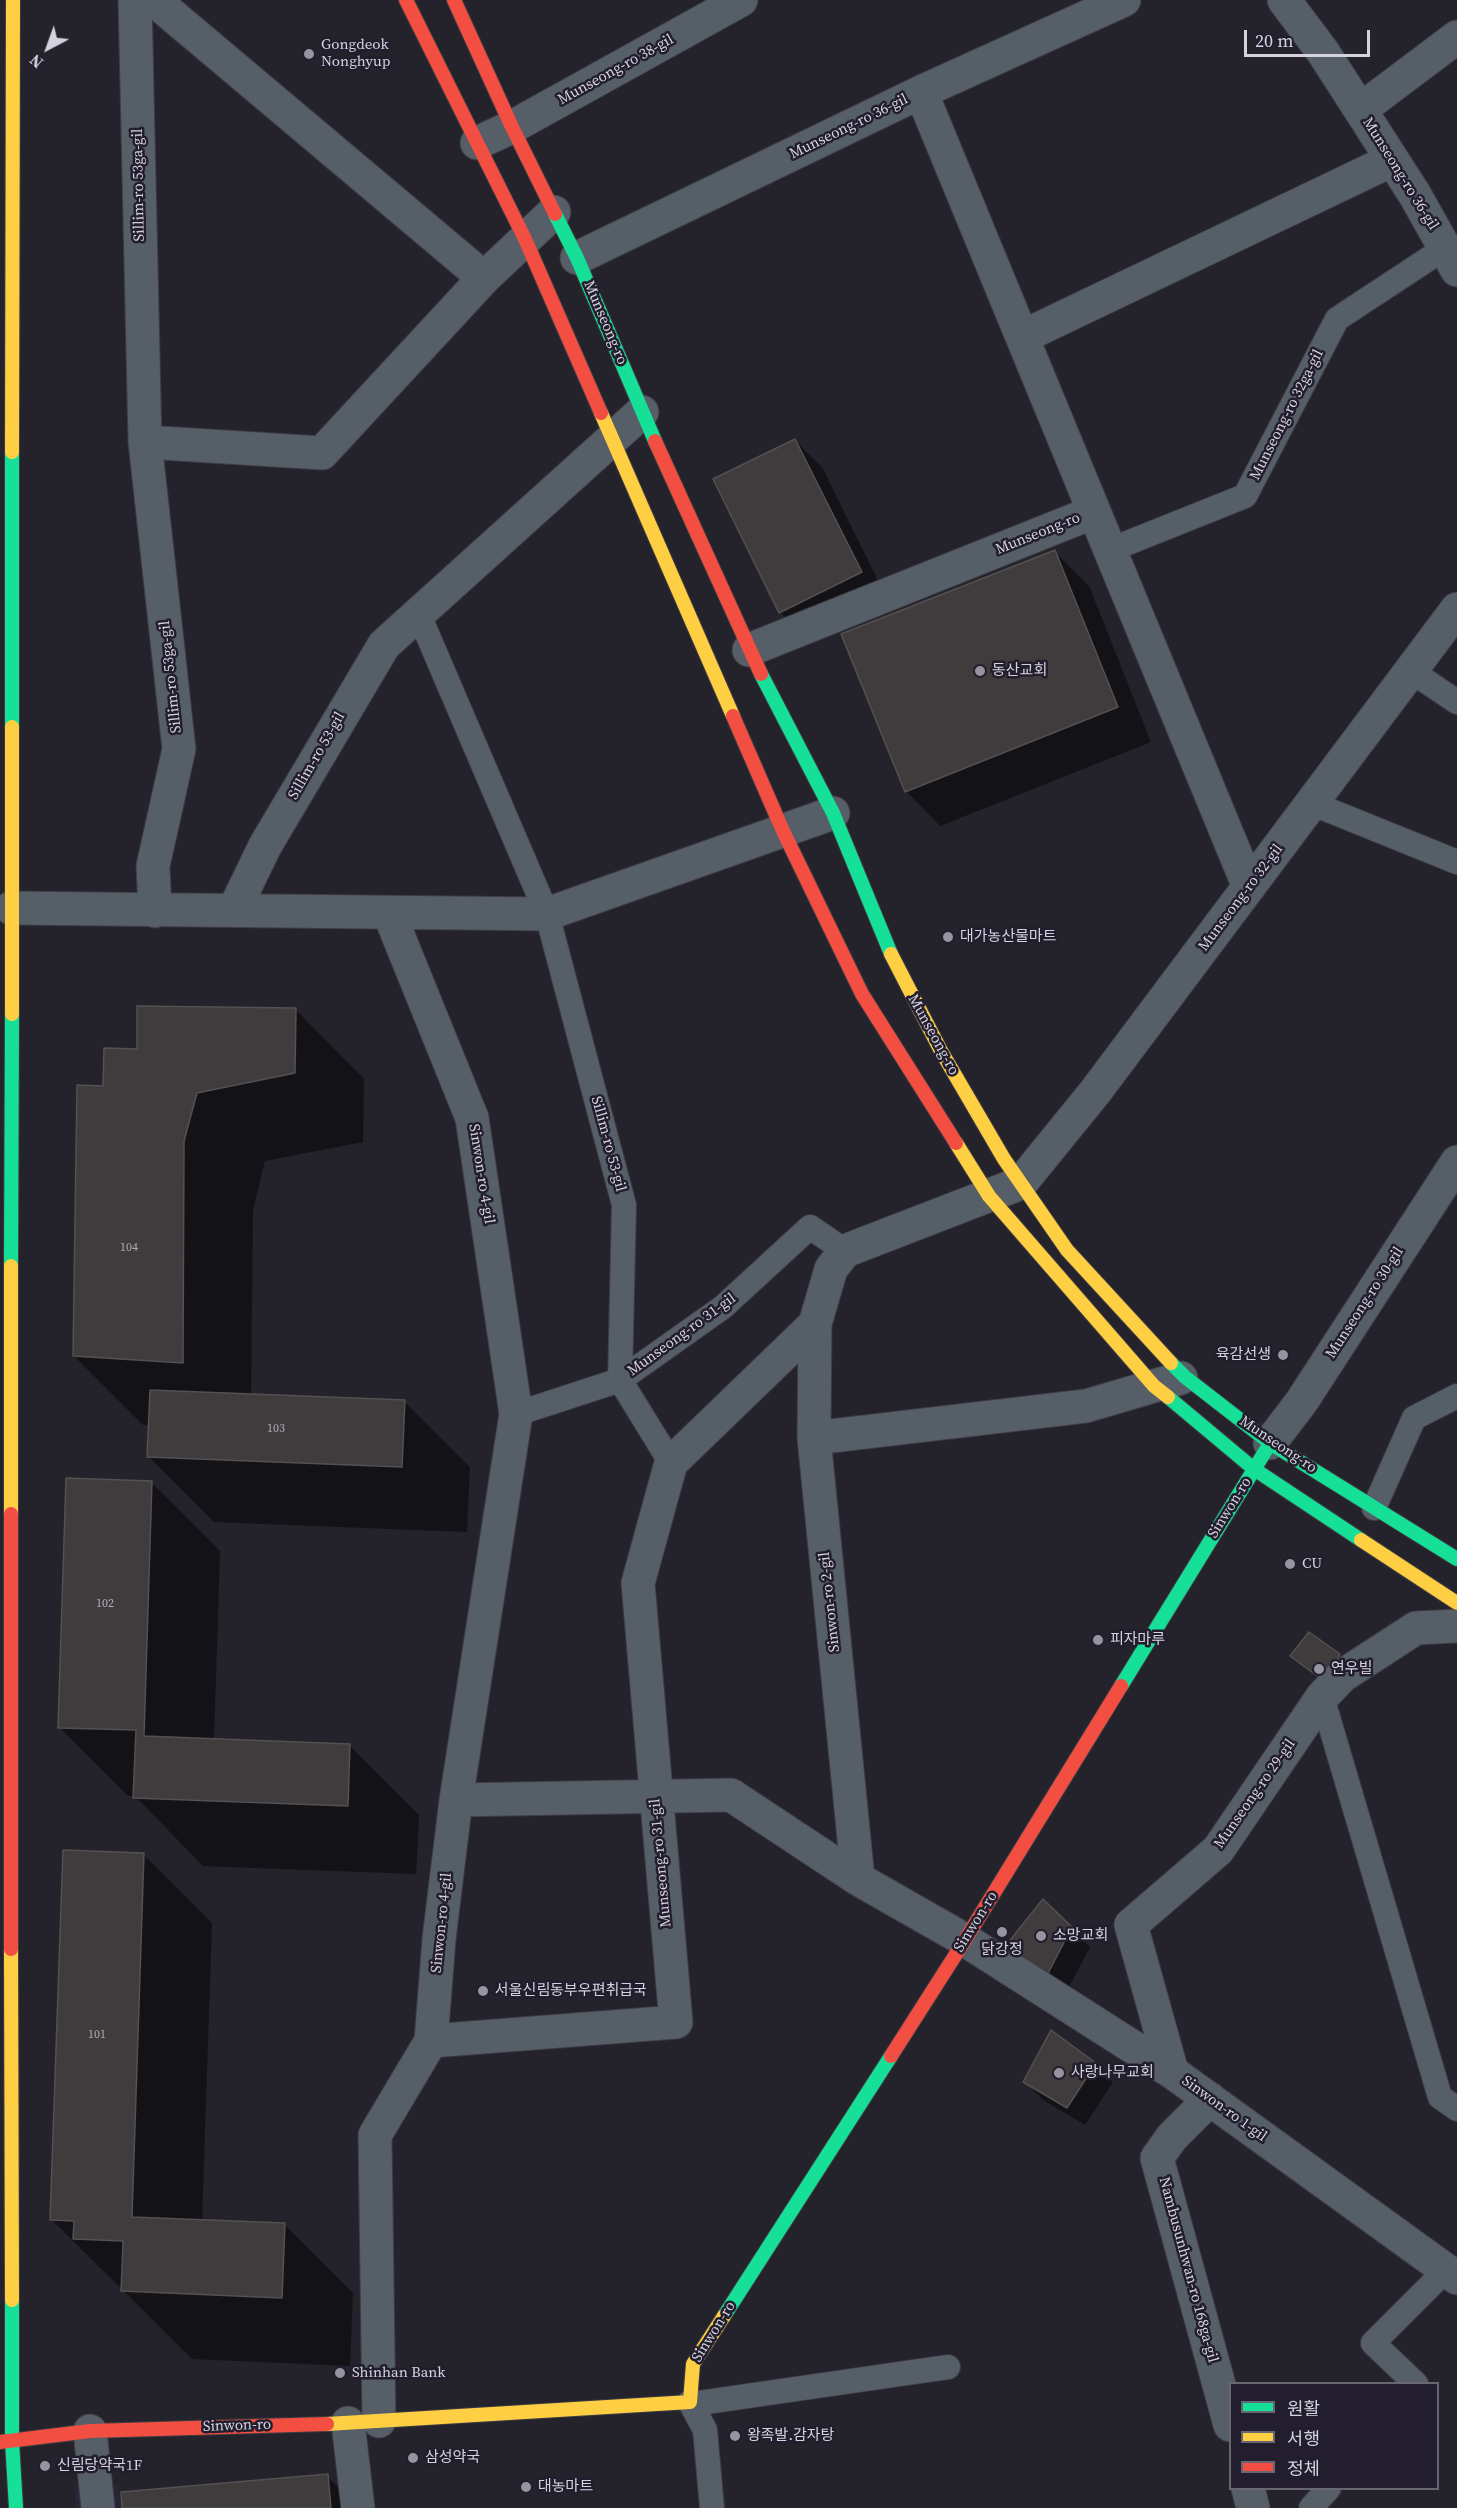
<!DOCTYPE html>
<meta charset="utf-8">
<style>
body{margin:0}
#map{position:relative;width:1457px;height:2508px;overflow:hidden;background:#24222a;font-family:"Source Serif 4","Noto Sans KR",serif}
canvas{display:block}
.legend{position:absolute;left:1229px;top:2382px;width:210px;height:108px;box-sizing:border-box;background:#221e2e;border:2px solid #696674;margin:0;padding:8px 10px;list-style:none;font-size:18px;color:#d4d2dd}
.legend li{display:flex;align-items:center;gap:12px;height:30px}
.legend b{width:30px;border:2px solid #696674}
.north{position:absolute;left:18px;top:18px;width:60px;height:60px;-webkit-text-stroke:4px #221e2e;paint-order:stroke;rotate:221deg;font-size:16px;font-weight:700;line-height:24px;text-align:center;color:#d4d2dd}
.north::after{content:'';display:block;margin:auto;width:21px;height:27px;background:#d4d2dd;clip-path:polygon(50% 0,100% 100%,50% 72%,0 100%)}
.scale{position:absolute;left:1244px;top:30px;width:126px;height:27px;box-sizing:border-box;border:3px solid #d4d2dd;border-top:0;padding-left:8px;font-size:18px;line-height:21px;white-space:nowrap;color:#d4d2dd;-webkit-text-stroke:4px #221e2e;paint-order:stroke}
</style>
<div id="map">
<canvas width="1457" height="2508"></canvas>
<ul class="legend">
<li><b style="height:8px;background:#16e098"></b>원활</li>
<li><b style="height:8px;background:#ffcf43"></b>서행</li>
<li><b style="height:8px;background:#f24e42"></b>정체</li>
</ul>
<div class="north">N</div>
<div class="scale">20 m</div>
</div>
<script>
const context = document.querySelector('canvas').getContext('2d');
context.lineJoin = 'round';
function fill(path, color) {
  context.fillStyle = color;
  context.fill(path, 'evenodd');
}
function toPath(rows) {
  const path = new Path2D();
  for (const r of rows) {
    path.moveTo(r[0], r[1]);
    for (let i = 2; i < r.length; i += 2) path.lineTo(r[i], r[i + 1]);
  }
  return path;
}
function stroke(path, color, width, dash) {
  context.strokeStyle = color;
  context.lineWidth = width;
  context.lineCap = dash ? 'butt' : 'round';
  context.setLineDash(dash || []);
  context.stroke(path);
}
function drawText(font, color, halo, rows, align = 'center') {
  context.font = font + ' "Source Serif 4","Noto Sans KR",serif';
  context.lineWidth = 5;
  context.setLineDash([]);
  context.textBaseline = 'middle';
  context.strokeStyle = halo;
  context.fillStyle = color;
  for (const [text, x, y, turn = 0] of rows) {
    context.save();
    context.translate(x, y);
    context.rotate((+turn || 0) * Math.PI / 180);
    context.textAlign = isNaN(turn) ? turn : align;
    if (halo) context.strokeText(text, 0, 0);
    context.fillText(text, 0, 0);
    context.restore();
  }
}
const built = toPath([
 [118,2485,122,2508,76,2508,74,2487]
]);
const shadow = toPath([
 [795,441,822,467,887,599,807,639,780,612],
 [1055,552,1089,586,1151,742,940,826,906,791],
 [296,1010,364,1079,363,1142,265,1161,253,1210,251,1395,404,1401,470,1467,467,1532,214,1522,149,1457,150,1425,143,1425,74,1356,105,1087,138,1051],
 [152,1483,220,1551,214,1740,350,1746,419,1815,416,1874,203,1866,135,1796,128,1796,59,1727],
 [1339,1655,1348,1664,1333,1689,1292,1656],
 [143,1854,212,1923,202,2221,284,2224,353,2293,350,2366,192,2359,52,2220],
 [1044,1902,1090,1947,1060,2004,1042,1986],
 [1052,2032,1095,2064,1113,2082,1085,2125,1043,2100,1025,2082],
 [327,2476,359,2508,124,2508]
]);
const building = toPath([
 [795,439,862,572,779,613,713,479,795,439],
 [1055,550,1118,707,905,792,841,634,1055,550],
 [137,1006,296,1008,295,1073,197,1093,184,1141,183,1363,73,1356,77,1085,103,1086,104,1048,137,1049,137,1006],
 [150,1390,405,1400,402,1467,147,1457,150,1390],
 [66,1478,152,1481,144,1736,350,1744,348,1806,133,1798,136,1730,58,1728,66,1478],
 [1309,1632,1340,1654,1324,1681,1290,1656,1309,1632],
 [63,1850,144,1853,132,2217,285,2223,282,2298,121,2291,123,2241,73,2239,74,2221,50,2220,63,1850],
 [1043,1899,1072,1927,1041,1987,1007,1944,1043,1899],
 [1051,2030,1096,2063,1067,2108,1023,2082,1051,2030],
 [328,2474,331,2508,122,2508,121,2492,328,2474]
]);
const lane = toPath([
 [1110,550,1245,496,1337,319,1445,248],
 [419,615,547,914,624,1205,620,1380],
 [1411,671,1457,702],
 [1311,803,1457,862],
 [620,1380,671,1463],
 [516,1414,620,1380,723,1307,810,1227,845,1251],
 [1374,1508,1414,1418,1457,1396],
 [1322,1697,1440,2097,1457,2109],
 [1416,2384,1373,2343,1446,2270],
 [690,2402,699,2403,948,2367],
 [690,2402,705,2430,712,2508],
 [1311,2508,1329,2488]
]);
const street = toPath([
 [135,0,145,442,179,749,153,866,155,911],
 [154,0,484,278],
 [1284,0,1323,52,1415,195,1457,270],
 [921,92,1249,887],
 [1360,110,1457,37],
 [477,143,512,127,741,0],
 [577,258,921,92,1124,0],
 [1022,337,1392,160],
 [145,442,322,453,484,278,554,212],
 [749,650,1094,512],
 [11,908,547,914,833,813],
 [234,910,265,846,384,645,642,412],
 [815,1324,814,1438,858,1879],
 [814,1438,1086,1406,1181,1378],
 [1270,1443,1302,1401,1457,1162],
 [456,1800,731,1795,858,1879,965,1940,1172,2072,1457,2278],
 [431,2041,676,2022,638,1583,671,1463,815,1324,831,1269,845,1251,1021,1183,1095,1092,1457,609],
 [1172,2072,1131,1925,1218,1850,1322,1697,1342,1676,1416,1628,1457,1626],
 [1210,2099,1172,2137,1157,2158,1230,2425],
 [379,2421,375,2135,431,2041,439,1939,456,1800,516,1414,472,1118,389,913],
 [348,2423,358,2508],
 [90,2431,98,2508],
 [1248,2488,1253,2508]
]);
const fast = toPath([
 [555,214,577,258,655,441],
 [761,674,833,813,891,954],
 [12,727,12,452],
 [11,1266,12,1014],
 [1171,1363,1185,1377,1270,1443,1457,1559],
 [1168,1397,1254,1469,1361,1540],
 [1121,1686,1266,1450],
 [12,2300,12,2441,16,2508],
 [724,2316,891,2056]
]);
const slow = toPath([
 [601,413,733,716],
 [12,452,13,0],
 [891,954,941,1051,1004,1159,1067,1250,1171,1363],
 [12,1014,12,727],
 [956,1143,989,1196,1154,1386,1168,1397],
 [11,1514,11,1266],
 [1361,1540,1457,1603],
 [11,1949,12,2300],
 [327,2424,690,2402,693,2364,724,2316]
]);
const jam = toPath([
 [406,0,525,239,601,413],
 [454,0,512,127,555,214],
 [655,441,761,674],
 [733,716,783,831,862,994,956,1143],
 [11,1514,11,1949],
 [891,2056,965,1940,1121,1686],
 [0,2442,90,2431,327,2424]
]);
const markers = [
 [309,54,6,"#96949e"],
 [980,671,6,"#96949e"],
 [948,937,6,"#96949e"],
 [1283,1355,6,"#96949e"],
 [1290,1564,6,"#96949e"],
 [1098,1640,6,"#96949e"],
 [1319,1669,6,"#96949e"],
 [1002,1932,6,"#96949e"],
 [1041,1936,6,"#96949e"],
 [483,1991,6,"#96949e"],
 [1059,2073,6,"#96949e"],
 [340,2373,6,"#96949e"],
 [735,2436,6,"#96949e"],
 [413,2458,6,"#96949e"],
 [45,2466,6,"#96949e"],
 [526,2487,6,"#96949e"]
];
const numberNames = [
 ["104",129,1248],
 ["103",276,1429],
 ["102",105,1604],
 ["101",97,2035]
];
const poiNames = [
 ["Gongdeok",321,45],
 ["Nonghyup",321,62],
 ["동산교회",992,671],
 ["대가농산물마트",960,937],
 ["육감선생",1271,1355,"right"],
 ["CU",1302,1564],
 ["피자마루",1110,1640],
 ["연우빌",1331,1669],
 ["소망교회",1053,1936],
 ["닭강정",1002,1950,"center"],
 ["서울신림동부우편취급국",495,1991],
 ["사랑나무교회",1071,2073],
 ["Shinhan Bank",352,2373],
 ["왕족발.감자탕",747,2436],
 ["삼성약국",425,2458],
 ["신림당약국1F",57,2466],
 ["대농마트",538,2487]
];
const streetNames = [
 ["Munseong-ro 38-gil",616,70,-29],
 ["Munseong-ro 36-gil",849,127,-26],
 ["Munseong-ro 36-gil",1400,174,58],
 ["Sillim-ro 53ga-gil",139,185,-91],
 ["Munseong-ro",605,323,67],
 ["Munseong-ro 32ga-gil",1287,415,-63],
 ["Munseong-ro",1038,534,-22],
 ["Sillim-ro 53ga-gil",171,677,-96],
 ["Sillim-ro 53-gil",317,756,-60],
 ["Munseong-ro 32-gil",1241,898,-53],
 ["Munseong-ro",933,1035,61],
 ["Sillim-ro 53-gil",608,1144,75],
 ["Sinwon-ro 4-gil",481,1174,81],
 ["Munseong-ro 30-gil",1365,1303,-57],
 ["Munseong-ro 31-gil",682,1335,-36],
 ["Munseong-ro",1278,1445,34],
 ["Sinwon-ro",1230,1508,-58],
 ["Sinwon-ro 2-gil",830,1602,-96],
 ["Munseong-ro 29-gil",1255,1794,-55],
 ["Munseong-ro 31-gil",661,1863,-95],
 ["Sinwon-ro",976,1922,-58],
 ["Sinwon-ro 4-gil",442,1923,-84],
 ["Sinwon-ro 1-gil",1224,2109,36],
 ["Nambusunhwan-ro 168ga-gil",1188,2270,75],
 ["Sinwon-ro",714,2332,-58],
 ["Sinwon-ro",237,2426,-2]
];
fill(built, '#292539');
fill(shadow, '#0007');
fill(building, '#403c3e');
stroke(building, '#545152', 1.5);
stroke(lane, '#3e3c42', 26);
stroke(street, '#3e3c42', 35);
stroke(fast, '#3e3c42', 16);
stroke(slow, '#3e3c42', 16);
stroke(jam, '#3e3c42', 16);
stroke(lane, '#565e67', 24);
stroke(street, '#565e67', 33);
stroke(fast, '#16e098', 14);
stroke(slow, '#ffcf43', 14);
stroke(jam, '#f24e42', 14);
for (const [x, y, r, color] of markers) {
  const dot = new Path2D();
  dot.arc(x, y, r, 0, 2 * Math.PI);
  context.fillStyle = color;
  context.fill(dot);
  stroke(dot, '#221e2e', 2);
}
drawText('12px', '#afacb5', null, numberNames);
drawText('15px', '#d4d2dd', '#221e2e', poiNames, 'left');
drawText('15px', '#d4d2dd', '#221e2e', streetNames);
</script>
